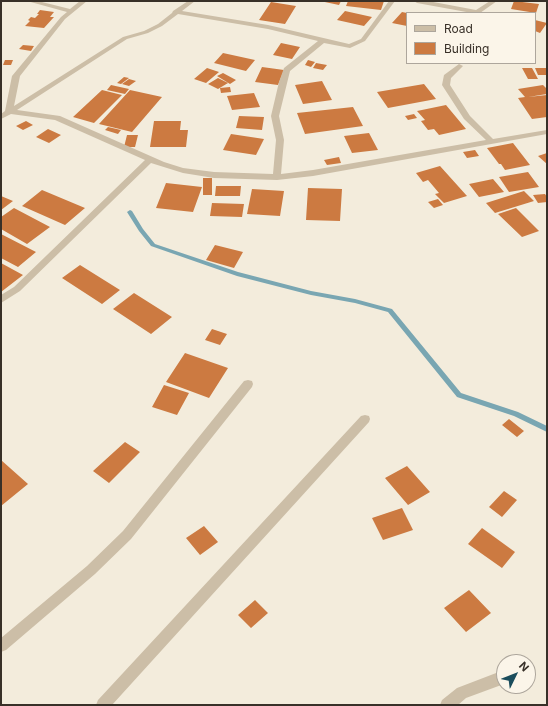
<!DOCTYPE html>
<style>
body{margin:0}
#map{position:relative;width:548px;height:706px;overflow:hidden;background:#f3ecdc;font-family:Inter,sans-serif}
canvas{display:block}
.frame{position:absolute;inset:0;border:2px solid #383028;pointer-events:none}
.legend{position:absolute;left:406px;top:12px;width:130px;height:52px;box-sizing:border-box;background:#fbf5e9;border:1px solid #ada69c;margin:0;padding:5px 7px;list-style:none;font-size:12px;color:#383028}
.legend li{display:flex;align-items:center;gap:8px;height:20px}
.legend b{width:20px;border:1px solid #ada69c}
.north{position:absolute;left:496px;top:654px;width:40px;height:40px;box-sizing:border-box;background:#fbf5e9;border:1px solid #ada69c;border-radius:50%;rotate:47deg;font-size:11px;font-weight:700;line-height:16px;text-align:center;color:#383028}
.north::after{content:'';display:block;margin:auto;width:14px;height:18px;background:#1b4d5c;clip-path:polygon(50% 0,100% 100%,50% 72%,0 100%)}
</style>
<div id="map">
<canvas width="548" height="706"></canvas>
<div class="frame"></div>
<ul class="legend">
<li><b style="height:5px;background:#ccbea7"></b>Road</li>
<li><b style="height:11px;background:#cc7a41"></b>Building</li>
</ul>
<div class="north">N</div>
</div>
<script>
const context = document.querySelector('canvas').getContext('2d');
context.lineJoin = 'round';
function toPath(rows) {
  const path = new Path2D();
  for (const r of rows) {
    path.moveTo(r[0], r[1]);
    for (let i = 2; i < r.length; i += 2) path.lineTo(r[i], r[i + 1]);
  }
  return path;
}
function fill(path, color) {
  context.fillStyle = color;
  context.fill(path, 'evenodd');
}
const stream = toPath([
 [130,210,132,211,143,229,155,244,238,272,311,291,355,299,392,309,461,393,518,412,547,426,547,432,514,416,457,397,388,312,355,303,311,295,237,276,151,246,139,231,127,212,130,210]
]);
const building = toPath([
 [320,1,341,1,339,5],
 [348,1,384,1,381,10,346,6],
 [514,1,539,4,536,13,511,9],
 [271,2,296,6,285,24,259,20],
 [40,10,54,12,50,17,54,17,44,28,25,26,30,21,28,20,31,17,35,18,39,14,37,14],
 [345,11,372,17,364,26,337,20],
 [402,12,407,13,407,26,392,23],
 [535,20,547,23,540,33,535,31],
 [281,43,300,47,292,59,273,55],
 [23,45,34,46,31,51,19,49],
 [223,53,255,60,246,71,214,63],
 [5,60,13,60,11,65,3,65],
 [308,60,315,62,311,67,305,65],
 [316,63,327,65,323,70,313,68],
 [262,67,284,70,278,85,255,82],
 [207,68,219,72,206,83,194,79],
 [522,68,532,68,538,79,528,79],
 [535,68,547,68,547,75,538,75],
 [223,73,236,80,230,84,217,76],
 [124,77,129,78,121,84,117,83],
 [218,78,228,83,218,89,208,84],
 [129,79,136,81,129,86,122,84],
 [322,81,332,100,303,104,295,85],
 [424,84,436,99,388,108,377,92],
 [111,85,129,89,125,94,107,90],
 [543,85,547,89,547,94,528,97,547,95,547,117,532,119,518,98,525,97,518,89],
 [230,87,231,92,221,93,220,88],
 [102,90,122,95,94,123,73,117],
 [130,90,162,97,132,132,99,124],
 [254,93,260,107,232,110,227,96],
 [446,105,466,129,439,135,434,129,428,130,421,121,425,120,417,111],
 [353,107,363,126,305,134,297,113],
 [414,114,417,118,408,120,405,116],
 [239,116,264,117,262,130,236,128],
 [26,121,33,125,23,130,16,126],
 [154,121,181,121,180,130,188,130,186,147,150,147],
 [108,127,121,130,118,134,105,130],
 [48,129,61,135,49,143,36,137],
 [369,133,378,150,352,153,344,136],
 [231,134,264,139,256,155,223,150],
 [127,135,138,135,135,147,124,147],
 [513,143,530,165,505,170,501,164,499,164,487,148],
 [475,150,479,156,467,158,463,152],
 [547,153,547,164,538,156],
 [339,157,341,163,327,165,324,160],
 [440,166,467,196,444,203,435,194,439,193,428,180,423,182,416,173],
 [528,172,539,187,509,192,499,177],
 [203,178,212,178,212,195,203,195],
 [493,179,504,192,479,197,469,184],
 [166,183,202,187,193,212,156,208],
 [216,186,241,186,240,196,215,196],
 [308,188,342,189,340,221,306,220],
 [252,189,284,191,280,216,247,214],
 [42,190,85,208,65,225,22,206],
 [524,191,534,201,495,213,486,203],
 [545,194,547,197,547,202,538,203,533,195],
 [1,196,13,201,1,210],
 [438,199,443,205,434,208,428,202],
 [212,203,244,204,242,217,210,216],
 [14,208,50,227,27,244,1,229,1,217],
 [516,208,539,231,522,237,498,214],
 [1,234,36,252,18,267,1,258],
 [215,245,243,252,234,268,206,260],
 [1,263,23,275,1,292],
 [80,265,120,290,102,304,62,278],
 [134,293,172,317,151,334,113,309],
 [212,329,227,334,220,345,205,340],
 [185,353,228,368,209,398,166,382],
 [164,385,189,393,177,415,152,407],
 [509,419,524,431,517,437,502,425],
 [125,442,140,452,109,483,93,471],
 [1,460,28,484,1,506],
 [407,466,430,492,408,505,385,478],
 [504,491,517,500,502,517,489,507],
 [402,508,413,530,383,540,372,518],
 [204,526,218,542,200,555,186,538],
 [482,528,515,552,502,568,468,544],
 [469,590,491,613,466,632,444,608],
 [255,600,268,613,251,628,238,615]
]);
const minor = toPath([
 [27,1,38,1,70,9,80,1,87,1,65,19,20,76,14,106,123,37,144,31,158,24,172,13,173,11,188,1,195,1,182,11,268,25,349,44,361,39,389,1,395,1,365,41,350,48,324,43,290,71,279,116,284,140,281,174,313,170,486,140,464,119,442,85,444,75,459,64,463,66,451,78,450,85,470,116,493,139,547,130,547,134,313,176,277,180,214,178,183,173,151,163,20,291,1,303,1,295,14,287,145,160,55,120,11,114,1,119,1,114,5,111,12,76,61,17,67,12,27,1],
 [178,14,268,29,318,41,284,68,279,82,271,116,276,140,273,174,214,172,183,168,164,162,60,116,17,110,127,39,148,33,162,26,178,14],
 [414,1,428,1,476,10,490,1,497,1,480,13,472,13,417,3,414,1],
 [248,380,252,381,253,384,252,387,131,539,95,574,6,650,1,652,1,638,87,566,123,531,244,381,248,380],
 [365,415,369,416,370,419,369,422,112,705,96,705,98,700,361,416,365,415],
 [504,670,504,684,466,698,458,705,440,705,442,700,457,688,504,670]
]);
fill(stream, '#79a6b2');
fill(building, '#cc7a41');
fill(minor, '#ccbea7');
</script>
